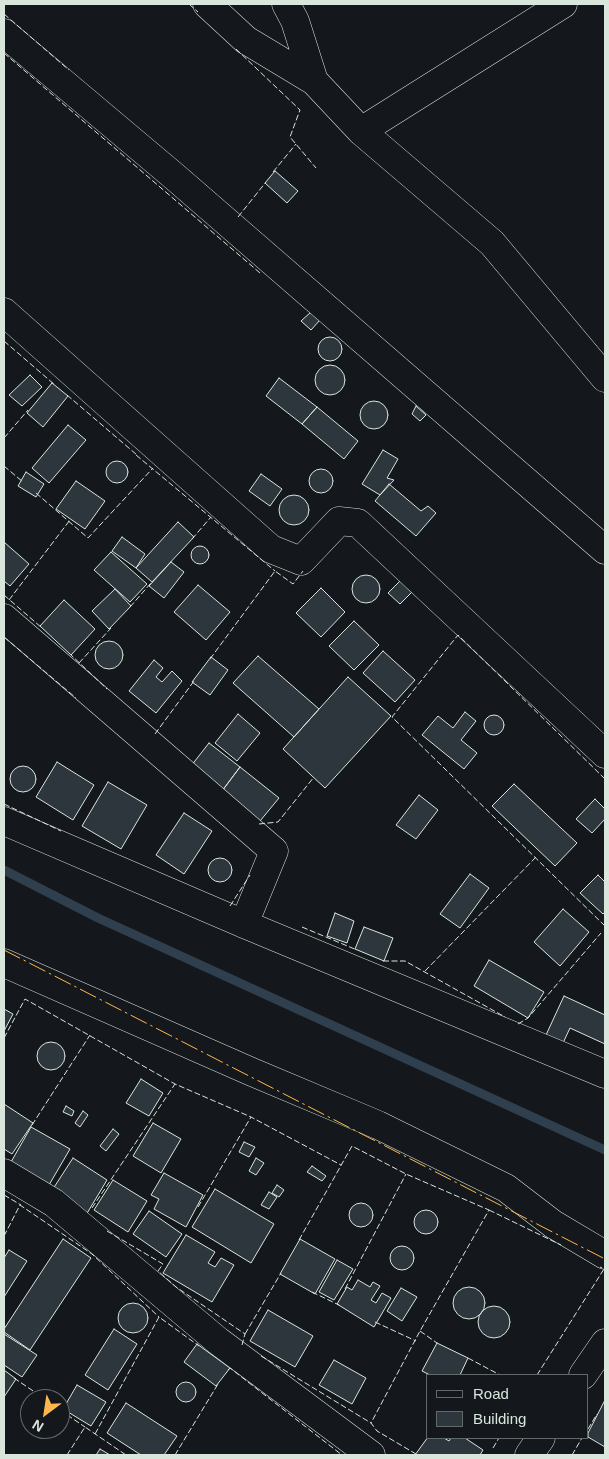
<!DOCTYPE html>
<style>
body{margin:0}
#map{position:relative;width:609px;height:1459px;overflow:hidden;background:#14181c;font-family:Arial,sans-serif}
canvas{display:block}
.frame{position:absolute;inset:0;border:5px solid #d8e6dc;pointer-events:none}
.legend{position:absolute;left:426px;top:1374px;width:162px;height:65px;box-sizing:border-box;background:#14181c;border:1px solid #626a69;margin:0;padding:6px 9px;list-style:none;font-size:15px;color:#d8e6dc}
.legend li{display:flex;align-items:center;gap:10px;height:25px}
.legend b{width:25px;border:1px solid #626a69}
.north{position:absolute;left:20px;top:1389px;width:50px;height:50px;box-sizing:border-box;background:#14181c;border:1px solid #626a69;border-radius:50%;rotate:211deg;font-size:14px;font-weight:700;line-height:20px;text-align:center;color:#d8e6dc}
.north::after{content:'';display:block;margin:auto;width:18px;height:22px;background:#ffb74d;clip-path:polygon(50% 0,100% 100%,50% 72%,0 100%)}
</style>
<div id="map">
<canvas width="609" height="1459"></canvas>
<div class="frame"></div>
<ul class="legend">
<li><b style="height:6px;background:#14181c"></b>Road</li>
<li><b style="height:14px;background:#2c363c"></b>Building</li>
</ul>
<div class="north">N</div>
</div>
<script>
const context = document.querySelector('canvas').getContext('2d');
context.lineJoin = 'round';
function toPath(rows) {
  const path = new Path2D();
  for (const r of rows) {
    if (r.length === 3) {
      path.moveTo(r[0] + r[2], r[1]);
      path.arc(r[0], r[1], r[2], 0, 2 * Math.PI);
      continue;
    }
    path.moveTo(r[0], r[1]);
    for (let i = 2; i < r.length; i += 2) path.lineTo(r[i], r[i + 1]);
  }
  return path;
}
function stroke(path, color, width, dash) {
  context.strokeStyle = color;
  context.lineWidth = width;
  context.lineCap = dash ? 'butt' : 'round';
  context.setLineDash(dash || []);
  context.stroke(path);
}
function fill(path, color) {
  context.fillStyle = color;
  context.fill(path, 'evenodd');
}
const stream = toPath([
 [4,870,98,918,605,1150]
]);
const building = toPath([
 [275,171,298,191,287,203,265,183,275,171],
 [311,312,320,320,311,330,301,321,311,312],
 [330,349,12],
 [330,380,15],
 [30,375,42,387,22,406,9,395,30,375],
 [279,378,317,407,302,424,266,396,279,378],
 [52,383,68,396,43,427,27,413,52,383],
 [374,415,14],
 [416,406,426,415,420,421,412,414,416,406],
 [317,407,358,441,344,459,302,424,317,407],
 [68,425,86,440,49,483,32,468,68,425],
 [383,450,398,459,387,478,394,480,380,495,362,484,383,450],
 [117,472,11],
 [321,481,12],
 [26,472,44,484,36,497,18,486,26,472],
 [261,474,282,489,270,506,249,491,261,474],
 [76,481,105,501,85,529,56,509,76,481],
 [389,484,421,511,428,506,436,513,416,536,375,501,389,484],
 [294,510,15],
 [178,522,194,537,152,582,136,568,178,522],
 [122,537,145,554,136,568,112,551,122,537],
 [4,542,29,564,10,586,4,581,4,542],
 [200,555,9],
 [111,552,147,584,130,602,94,570,111,552],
 [171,562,184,572,164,598,149,586,171,562],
 [366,589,14],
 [400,581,412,592,400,604,388,593,400,581],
 [198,585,230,612,206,640,174,612,198,585],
 [321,588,345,612,321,637,296,613,321,588],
 [115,589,131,606,109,629,92,611,115,589],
 [64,600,95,629,71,655,40,626,64,600],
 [354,621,379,645,354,670,329,646,354,621],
 [109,655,14],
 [383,651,415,680,395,702,363,673,383,651],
 [258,656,319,709,294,737,233,683,258,656],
 [211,657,228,670,210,695,192,682,211,657],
 [154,660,163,668,156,677,162,682,172,671,182,681,156,713,129,691,154,660],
 [348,677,391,716,325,788,283,749,348,677],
 [465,712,476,721,461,740,477,753,464,769,422,735,438,716,453,728,465,712],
 [238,714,260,733,237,761,215,743,238,714],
 [494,725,10],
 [209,743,240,767,222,791,191,766,209,743],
 [57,762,94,785,73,820,36,797,57,762],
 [23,779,13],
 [240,767,279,798,260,821,222,791,240,767],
 [108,782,147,805,121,849,82,826,108,782],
 [514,784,577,843,555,866,492,806,514,784],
 [419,795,438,810,416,839,396,825,419,795],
 [595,799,605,809,605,819,592,833,576,819,595,799],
 [184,813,212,831,184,874,156,855,184,813],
 [220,870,12],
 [470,874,489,888,460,928,440,914,470,874],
 [598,875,605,882,605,912,603,914,580,893,598,875],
 [563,909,589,932,560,966,534,942,563,909],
 [335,913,354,921,347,943,327,936,335,913],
 [364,927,393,938,384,961,355,949,364,927],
 [489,960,544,992,528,1018,474,986,489,960],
 [564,996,605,1015,605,1044,570,1028,563,1043,546,1035,564,996],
 [4,1009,13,1014,4,1031,4,1009],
 [51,1056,14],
 [141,1079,163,1093,149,1116,126,1103,141,1079],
 [4,1104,33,1123,12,1154,4,1149,4,1104],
 [66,1106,74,1111,72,1116,63,1112,66,1106],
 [83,1111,88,1115,80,1127,75,1123,83,1111],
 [153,1123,181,1139,161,1173,133,1156,153,1123],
 [31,1127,70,1149,49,1185,11,1162,31,1127],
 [113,1129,119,1134,106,1151,100,1146,113,1129],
 [244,1142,255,1147,249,1157,239,1152,244,1142],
 [73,1158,107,1180,86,1215,51,1192,73,1158],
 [256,1158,264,1163,256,1175,249,1171,256,1158],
 [312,1166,326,1176,322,1181,307,1172,312,1166],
 [164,1173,203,1195,186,1227,154,1209,159,1199,151,1195,164,1173],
 [113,1180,147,1201,128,1232,94,1210,113,1180],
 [277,1185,284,1190,279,1197,272,1193,277,1185],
 [215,1189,274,1224,251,1263,192,1227,215,1189],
 [269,1192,277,1197,269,1209,261,1205,269,1192],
 [361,1215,12],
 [426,1222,12],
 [149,1211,182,1234,166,1257,133,1234,149,1211],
 [186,1235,215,1252,208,1263,215,1267,221,1258,234,1265,212,1302,163,1273,186,1235],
 [63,1239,91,1258,30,1350,4,1332,4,1329,63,1239],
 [300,1239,335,1259,315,1294,280,1274,300,1239],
 [402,1258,12],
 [9,1250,27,1261,4,1297,4,1258,9,1250],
 [337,1260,353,1269,334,1300,319,1292,337,1260],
 [358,1280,370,1287,373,1282,380,1286,371,1300,376,1303,382,1293,391,1298,374,1327,337,1304,347,1287,352,1290,358,1280],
 [469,1303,16],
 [401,1288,417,1297,402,1321,387,1311,401,1288],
 [133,1318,15],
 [494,1322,16],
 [268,1310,313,1336,295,1367,250,1341,268,1310],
 [114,1329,137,1344,108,1390,85,1375,114,1329],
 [4,1334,37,1355,22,1377,4,1365,4,1334],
 [437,1343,468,1358,460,1375,430,1375,422,1371,437,1343],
 [197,1344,230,1368,216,1386,184,1362,197,1344],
 [334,1360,366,1378,352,1404,319,1385,334,1360],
 [4,1370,16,1379,4,1397,4,1370],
 [186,1392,10],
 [77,1385,106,1402,91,1426,63,1409,77,1385],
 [605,1400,605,1447,588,1437,588,1433,605,1400],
 [126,1403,177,1436,164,1455,141,1455,107,1433,126,1403],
 [428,1437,444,1438,449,1441,451,1438,465,1438,483,1450,480,1455,415,1455,428,1437],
 [100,1449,110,1455,96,1455,100,1449]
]);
const minor = toPath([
 [207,4,246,40,314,81],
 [286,4,295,21,314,81,361,131,492,243,605,378],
 [4,33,175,177,605,550],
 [361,131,563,4],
 [4,312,271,549,301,561,339,521,358,523,605,754],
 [4,618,274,851,244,924],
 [4,821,244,924,605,1074],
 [4,963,252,1072,378,1125,506,1188,553,1224,605,1255],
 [4,1173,54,1203,218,1341,371,1455],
 [583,1375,605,1343],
 [529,1455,541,1438]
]);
const fence = toPath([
 [189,4,198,12],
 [4,5,5,4],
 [4,14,69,70],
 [236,49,300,110,290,137,316,168],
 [4,53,260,273],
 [273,172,296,144],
 [238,217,266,182],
 [4,341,55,385],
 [67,395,137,455],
 [4,438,28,410],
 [136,455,275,571],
 [4,466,23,482],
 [36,493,88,538,153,468],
 [192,539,211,517],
 [4,595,42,628],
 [9,600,70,520],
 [130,607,151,583],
 [4,637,76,698],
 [69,653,107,689],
 [210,659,275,571,293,584,303,571],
 [79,663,111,628],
 [155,734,194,681],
 [605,779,458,635,392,717,605,926],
 [4,804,61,831],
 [259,824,278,822,314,777],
 [230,906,250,875],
 [302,927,357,950],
 [383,961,405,961,505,1017],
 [425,971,536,857],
 [518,1024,528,1018,601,933],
 [4,1038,25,999,175,1084,251,1117,341,1165],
 [32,1125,90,1035],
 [4,1195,21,1205],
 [198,1207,251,1117],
 [92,1208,175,1084],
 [489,1210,561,1245],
 [107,1231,163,1264,158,1271,176,1287,245,1334,242,1345],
 [4,1236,20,1205,92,1254,159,1317],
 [299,1240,352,1146,406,1174,489,1210,420,1331,371,1423],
 [345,1289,406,1174],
 [312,1292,339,1305],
 [375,1322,416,1341],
 [420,1331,437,1343],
 [245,1334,281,1273],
 [261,1356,371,1423,377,1431,416,1454],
 [468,1358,500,1375],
 [228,1370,230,1368,342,1455],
 [537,1375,604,1269,600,1267],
 [14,1378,45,1399],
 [60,1410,85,1427],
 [588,1429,597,1414],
 [95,1434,159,1317,199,1346],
 [493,1448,499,1438],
 [67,1455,85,1427,126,1455],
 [175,1455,218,1384],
 [572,1455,582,1438]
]);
const power = toPath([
 [4,950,605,1259]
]);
stroke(stream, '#2f3f4d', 9);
fill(building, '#2c363c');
stroke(building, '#d8e6dc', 1);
stroke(minor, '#d8e6dc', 29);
stroke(minor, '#14181c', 28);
stroke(fence, '#d8e6dc', 1, [6, 2.5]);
stroke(power, '#ffb74d', 1, [18, 4, 2.5, 4]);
</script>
